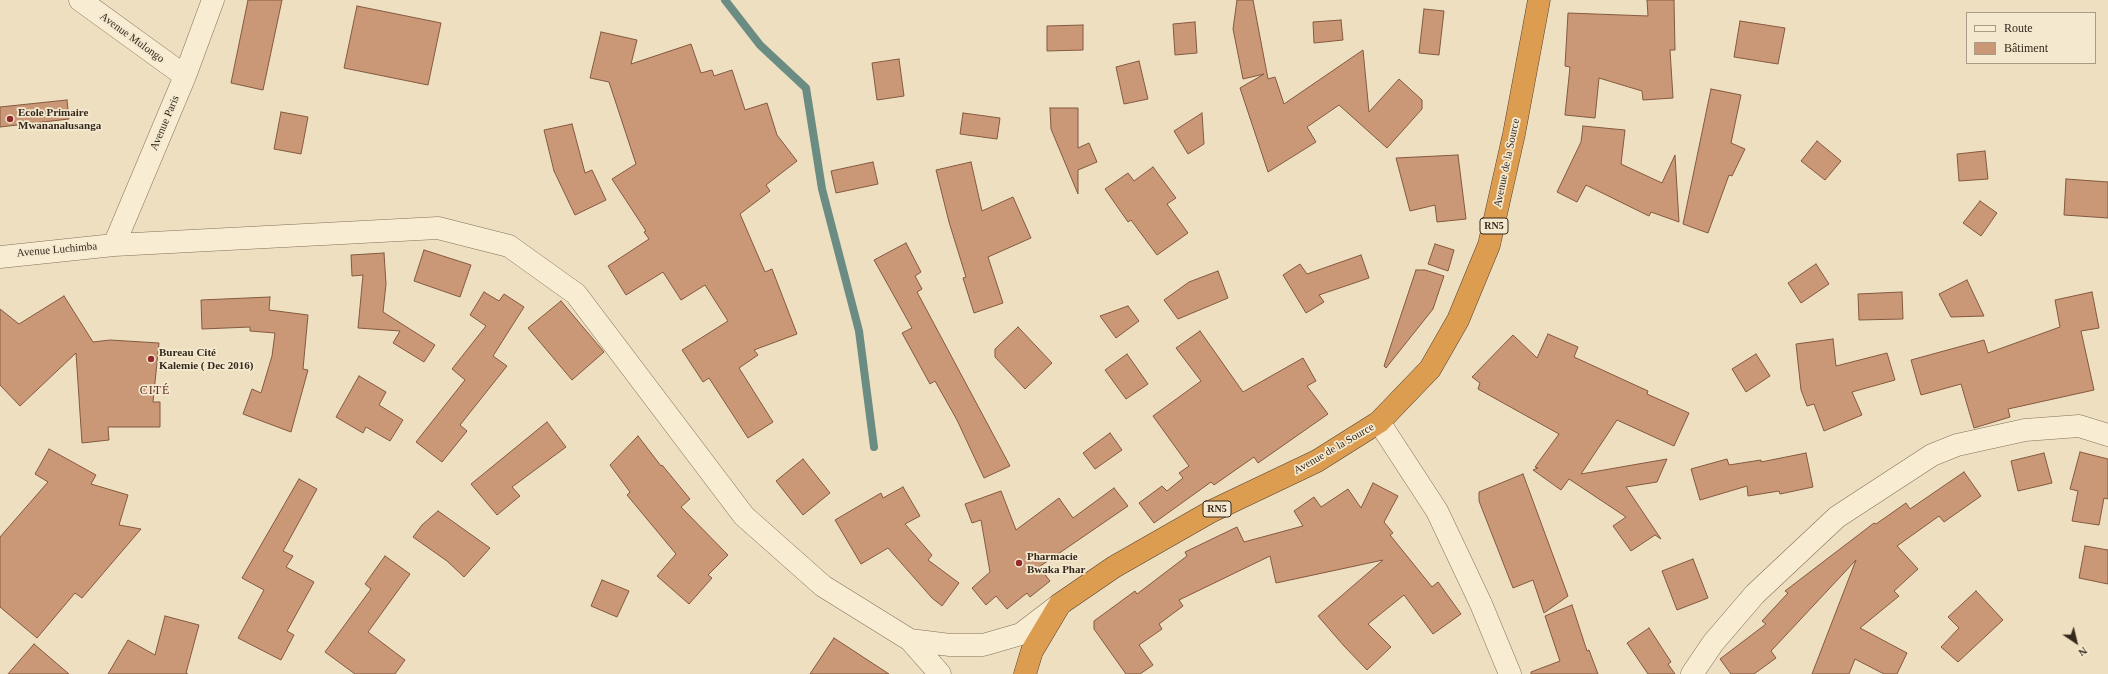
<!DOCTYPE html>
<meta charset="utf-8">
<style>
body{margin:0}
#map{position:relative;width:2108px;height:674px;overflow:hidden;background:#eddfc0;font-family:Georgia,serif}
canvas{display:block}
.legend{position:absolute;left:1966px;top:12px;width:130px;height:52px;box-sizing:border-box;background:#f4e9cf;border:1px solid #a89c88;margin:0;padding:5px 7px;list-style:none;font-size:12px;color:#35281d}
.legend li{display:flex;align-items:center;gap:8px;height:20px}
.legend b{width:20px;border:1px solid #a89c88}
.north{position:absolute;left:2056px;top:622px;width:40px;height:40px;-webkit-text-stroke:3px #f4e9cf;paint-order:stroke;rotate:145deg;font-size:11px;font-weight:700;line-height:16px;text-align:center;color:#35281d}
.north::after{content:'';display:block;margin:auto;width:14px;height:18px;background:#35281d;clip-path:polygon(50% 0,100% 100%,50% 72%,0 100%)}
</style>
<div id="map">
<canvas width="2108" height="674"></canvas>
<ul class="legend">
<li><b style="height:5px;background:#f8ecd3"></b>Route</li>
<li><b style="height:11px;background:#ca9876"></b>Bâtiment</li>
</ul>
<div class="north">N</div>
</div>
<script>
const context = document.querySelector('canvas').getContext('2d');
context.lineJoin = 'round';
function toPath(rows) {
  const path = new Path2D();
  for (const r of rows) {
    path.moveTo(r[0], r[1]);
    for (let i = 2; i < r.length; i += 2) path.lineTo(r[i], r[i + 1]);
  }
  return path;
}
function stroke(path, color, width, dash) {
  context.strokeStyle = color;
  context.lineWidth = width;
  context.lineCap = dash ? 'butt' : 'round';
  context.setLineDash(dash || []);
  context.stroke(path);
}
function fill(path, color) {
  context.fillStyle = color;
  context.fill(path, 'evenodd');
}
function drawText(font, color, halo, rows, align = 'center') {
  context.font = font + ' Georgia,serif';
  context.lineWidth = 3.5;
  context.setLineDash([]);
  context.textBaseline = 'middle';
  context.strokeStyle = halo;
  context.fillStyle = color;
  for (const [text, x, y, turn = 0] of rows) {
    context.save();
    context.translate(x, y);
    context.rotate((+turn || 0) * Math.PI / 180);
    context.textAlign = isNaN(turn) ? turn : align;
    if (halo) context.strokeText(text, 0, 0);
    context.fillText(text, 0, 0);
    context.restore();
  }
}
const stream = toPath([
 [725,0,760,45,806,88,822,189,859,331,874,447]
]);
const building = toPath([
 [248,0,282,0,263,90,231,83,248,0],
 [1237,0,1253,0,1268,79,1275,77,1284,104,1363,50,1369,112,1399,79,1422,100,1422,109,1387,148,1339,105,1307,127,1316,142,1268,172,1240,88,1264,74,1243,79,1233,29,1237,0],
 [1647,0,1674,0,1675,50,1670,50,1673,98,1643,100,1642,91,1599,78,1595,118,1565,115,1570,67,1565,66,1568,13,1648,16,1647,0],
 [357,6,441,23,428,85,344,68,357,6],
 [1424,9,1444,11,1439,55,1419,53,1424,9],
 [1341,20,1343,40,1314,43,1313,22,1341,20],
 [1740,21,1785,28,1778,64,1734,57,1740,21],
 [1195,22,1197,53,1175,55,1173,24,1195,22],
 [1083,25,1083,50,1047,51,1047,26,1083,25],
 [601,32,637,40,631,64,691,44,701,73,712,70,714,76,732,70,745,110,767,103,777,135,797,161,766,185,770,191,740,214,765,272,772,269,797,334,754,350,758,355,739,368,773,422,748,438,709,378,703,382,682,350,728,321,705,285,681,300,663,272,626,295,608,266,649,239,644,232,646,231,612,179,636,164,609,82,590,78,601,32],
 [899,59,904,96,877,100,872,63,899,59],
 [1139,61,1148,99,1124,104,1116,67,1139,61],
 [1711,89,1741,95,1731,143,1745,149,1732,176,1729,175,1708,233,1683,224,1711,89],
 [67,100,69,119,0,127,0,107,67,100],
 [1050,108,1078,108,1078,148,1089,143,1097,162,1078,170,1078,194,1051,129,1050,108],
 [281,112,308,117,301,154,274,149,281,112],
 [963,113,1000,118,997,139,960,134,963,113],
 [1202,113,1204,144,1188,154,1174,131,1202,113],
 [572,124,585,173,592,170,606,200,575,215,554,171,544,130,572,124],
 [1583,126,1625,130,1621,164,1662,183,1675,155,1679,222,1651,212,1649,216,1586,185,1577,202,1557,192,1581,142,1583,126],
 [1817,141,1841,161,1825,180,1801,161,1817,141],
 [1985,151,1988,179,1959,181,1957,154,1985,151],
 [1458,155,1466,219,1437,222,1435,205,1410,211,1396,158,1458,155],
 [873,162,878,184,836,193,831,171,873,162],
 [971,162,982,211,1013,197,1031,238,988,257,1003,303,974,313,963,278,966,277,949,222,936,170,971,162],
 [1153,167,1176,198,1167,204,1188,233,1157,255,1131,220,1128,222,1105,189,1128,173,1134,181,1153,167],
 [2066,179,2108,182,2108,218,2064,215,2066,179],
 [1980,201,1997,213,1981,236,1963,223,1980,201],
 [906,243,921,272,915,276,922,289,917,292,1010,466,984,478,957,420,935,381,930,384,902,333,912,328,874,260,906,243],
 [1435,244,1454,250,1448,271,1428,264,1435,244],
 [424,250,471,265,460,297,414,281,424,250],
 [384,253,386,284,383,312,435,345,424,362,393,343,400,331,358,328,363,275,352,276,351,255,384,253],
 [1361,255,1369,278,1319,295,1324,302,1306,313,1283,275,1300,264,1307,274,1361,255],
 [1816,264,1829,284,1801,303,1788,283,1816,264],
 [1416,270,1425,270,1444,276,1433,309,1386,368,1384,366,1416,270],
 [1218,271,1228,298,1178,319,1164,300,1189,282,1218,271],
 [1967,280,1984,316,1951,317,1939,294,1967,280],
 [484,292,499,301,504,294,524,307,493,356,507,366,460,425,467,431,442,462,416,442,465,380,452,369,486,326,470,315,484,292],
 [1902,292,1903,319,1859,320,1858,294,1902,292],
 [2092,292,2099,328,2081,331,2094,390,2008,409,2010,417,1974,428,1961,384,1921,395,1911,360,1984,340,1988,353,2060,327,2055,300,2092,292],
 [64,296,93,342,110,340,159,343,153,402,160,402,160,427,108,427,109,440,82,443,76,353,20,406,0,385,0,309,19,324,64,296],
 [270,297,269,310,308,315,303,369,308,370,291,432,243,414,252,389,261,393,272,356,275,333,250,331,250,327,202,329,201,300,270,297],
 [561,301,604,352,572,380,528,328,561,301],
 [1128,306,1139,321,1116,338,1100,316,1128,306],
 [1018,327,1052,363,1025,389,995,357,995,349,1018,327],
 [1200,331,1243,392,1303,358,1316,381,1307,386,1328,414,1258,463,1254,457,1214,485,1211,482,1154,523,1139,503,1162,486,1167,491,1183,478,1179,473,1189,466,1153,416,1201,381,1176,348,1200,331],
 [1548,334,1578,347,1574,357,1648,391,1647,394,1689,413,1674,446,1617,420,1581,474,1667,459,1657,482,1626,487,1661,539,1655,535,1631,551,1613,526,1626,517,1569,479,1561,490,1533,470,1538,468,1535,467,1559,434,1478,389,1480,383,1472,377,1513,335,1537,358,1548,334],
 [1833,339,1836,366,1887,353,1895,380,1852,392,1862,415,1824,431,1814,404,1807,406,1801,390,1796,344,1833,339],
 [1127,354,1148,384,1126,399,1105,370,1127,354],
 [1756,354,1770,376,1746,392,1732,369,1756,354],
 [359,376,386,392,379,405,403,420,390,441,366,427,363,433,336,417,359,376],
 [547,422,566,447,512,487,520,496,497,515,471,484,547,422],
 [1110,433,1122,450,1095,469,1083,453,1110,433],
 [638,436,661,466,662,465,690,499,681,507,728,555,708,575,712,578,689,604,657,576,676,554,627,495,630,492,610,465,638,436],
 [49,449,96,475,91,484,128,495,119,525,141,529,82,598,75,593,37,638,0,607,0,537,48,482,35,474,49,449],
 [2080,452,2108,459,2108,499,2104,498,2099,525,2072,521,2078,491,2070,489,2080,452],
 [1806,453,1813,487,1780,494,1779,491,1748,496,1747,486,1700,500,1691,469,1727,459,1729,465,1761,460,1761,462,1806,453],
 [2044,453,2052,483,2018,491,2011,461,2044,453],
 [803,459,830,493,803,515,776,481,803,459],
 [1964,472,1981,496,1944,522,1939,516,1897,546,1918,569,1894,591,1899,596,1860,628,1907,653,1897,674,1884,674,1855,659,1849,674,1812,674,1856,560,1771,651,1776,658,1754,674,1731,674,1720,659,1766,624,1762,621,1788,593,1785,591,1874,523,1876,524,1906,503,1910,509,1964,472],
 [1523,474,1568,596,1544,613,1533,580,1513,588,1479,501,1479,492,1523,474],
 [299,479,317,489,283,551,293,556,286,567,314,582,287,631,294,635,281,660,238,638,264,590,242,578,299,479],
 [1373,483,1398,496,1384,522,1393,533,1390,535,1432,587,1438,582,1461,614,1433,634,1404,595,1368,624,1391,647,1367,670,1344,646,1318,616,1383,560,1276,583,1270,556,1179,600,1183,606,1159,624,1162,629,1139,645,1153,665,1140,674,1126,674,1094,629,1094,621,1135,591,1137,594,1187,556,1185,552,1237,527,1244,542,1303,526,1294,511,1314,497,1321,507,1348,489,1361,508,1373,483],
 [903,487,920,516,905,524,932,555,928,560,959,583,942,606,932,598,888,548,861,564,835,520,881,493,883,498,903,487],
 [1114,488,1128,506,1039,567,1050,581,1030,597,1027,593,1007,609,996,596,986,605,972,588,990,572,981,520,972,523,965,504,1001,491,1016,530,1059,498,1073,518,1114,488],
 [438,511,490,548,464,577,447,561,413,537,422,525,438,511],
 [2085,546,2108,550,2108,584,2079,578,2085,546],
 [385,556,410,574,368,632,405,660,395,674,355,674,325,652,371,589,365,584,385,556],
 [1693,559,1708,598,1677,610,1662,571,1693,559],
 [602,580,629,591,617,617,591,606,602,580],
 [1976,591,2003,620,1958,662,1941,647,1959,628,1948,617,1976,591],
 [1572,605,1587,651,1589,650,1598,674,1531,674,1531,672,1560,661,1545,616,1572,605],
 [165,616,199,625,186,673,188,674,108,674,128,640,155,655,165,616],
 [1649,628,1671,662,1668,664,1675,674,1648,674,1627,643,1649,628],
 [834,638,889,674,810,674,834,638],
 [34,644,69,674,8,674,34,644]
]);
const street = toPath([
 [80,0,185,76],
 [114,245,185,76,213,0],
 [0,257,114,245,438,228,509,246,576,294,744,516,823,586,910,640,940,674],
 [1379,422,1437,511,1481,604,1510,674],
 [910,640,950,645,983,645,1021,634,1059,605],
 [1692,674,1713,643,1755,594,1837,517,1932,455,1957,445,2025,430,2079,426,2108,435]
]);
const highway = toPath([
 [1025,674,1032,651,1060,604,1114,567,1212,511,1317,461,1379,422,1430,369,1458,320,1489,245,1514,134,1539,0]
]);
const markers = [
 [10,119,4,"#932a2c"],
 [151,359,4,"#932a2c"],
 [1019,563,4,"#932a2c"]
];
const shields = [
 [1494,226,28],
 [1217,509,28]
];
const shieldNames = [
 ["RN5",1494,226],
 ["RN5",1217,509]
];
const streetNames = [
 ["Avenue Mulongo",132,38,36],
 ["Avenue Paris",165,123,-67],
 ["Avenue de la Source",1507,163,-78],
 ["Avenue Luchimba",57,250,-5],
 ["Avenue de la Source",1334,449,-30]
];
const poiNames = [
 ["Ecole Primaire",18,113],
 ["Mwananalusanga",18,126],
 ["Bureau Cité",159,353],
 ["Kalemie ( Dec 2016)",159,366],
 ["Pharmacie",1027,557],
 ["Bwaka Phar",1027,570]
];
const neighbourhoodNames = [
 ["CITÉ",155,391]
];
stroke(stream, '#6a8c83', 8);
fill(building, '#ca9876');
stroke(building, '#84593f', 1);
stroke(street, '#857058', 23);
stroke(highway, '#533e2d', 23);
stroke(street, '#f8ecd3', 22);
stroke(highway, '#dc9d51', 22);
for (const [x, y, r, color] of markers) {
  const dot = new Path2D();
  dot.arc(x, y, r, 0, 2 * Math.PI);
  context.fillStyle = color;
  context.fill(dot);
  stroke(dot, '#f4e9cf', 1.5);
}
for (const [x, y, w] of shields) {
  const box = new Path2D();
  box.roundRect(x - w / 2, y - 8, w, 16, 3);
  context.fillStyle = '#f4e9cf';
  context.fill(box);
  stroke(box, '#35281d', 1);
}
drawText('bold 10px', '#35281d', null, shieldNames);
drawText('11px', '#35281d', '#f4e9cf', streetNames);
drawText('bold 11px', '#35281d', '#f4e9cf', poiNames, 'left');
context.letterSpacing = '1px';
drawText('12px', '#612a1d', '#f4e9cf', neighbourhoodNames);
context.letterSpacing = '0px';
</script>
